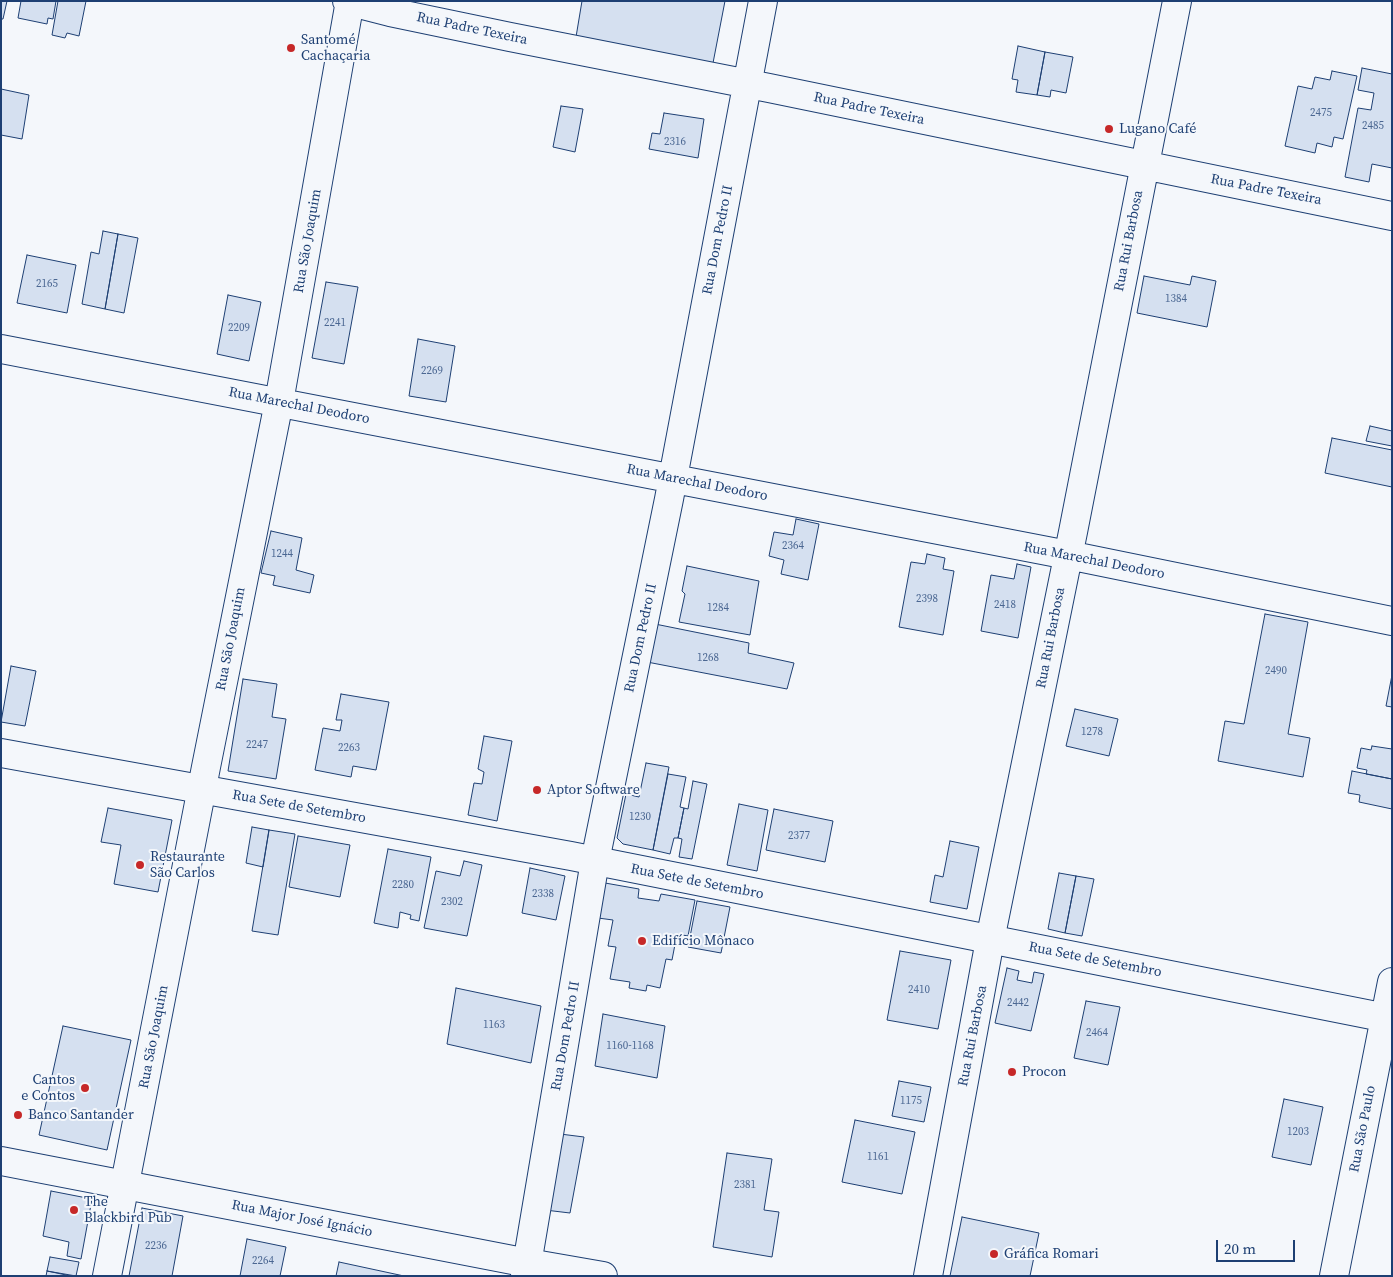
<!DOCTYPE html>
<meta charset="utf-8">
<style>
body{margin:0}
#map{position:relative;width:1393px;height:1277px;overflow:hidden;background:#f4f7fb;font-family:"Source Serif 4",serif}
canvas{display:block}
.frame{position:absolute;inset:0;border:2px solid #1d3f73;pointer-events:none}
.scale{position:absolute;left:1216px;top:1240px;width:79px;height:22px;box-sizing:border-box;border:2px solid #1d3f73;border-top:0;padding-left:6px;font-size:15px;line-height:18px;white-space:nowrap;color:#1d3f73;-webkit-text-stroke:4px #f4f7fb;paint-order:stroke}
</style>
<div id="map">
<canvas width="1393" height="1277"></canvas>
<div class="frame"></div>
<div class="scale">20 m</div>
</div>
<script>
const context = document.querySelector('canvas').getContext('2d');
context.lineJoin = 'round';
function fill(path, color) {
  context.fillStyle = color;
  context.fill(path, 'evenodd');
}
function toPath(rows) {
  const path = new Path2D();
  for (const r of rows) {
    path.moveTo(r[0], r[1]);
    for (let i = 2; i < r.length; i += 2) path.lineTo(r[i], r[i + 1]);
  }
  return path;
}
function stroke(path, color, width, dash) {
  context.strokeStyle = color;
  context.lineWidth = width;
  context.lineCap = dash ? 'butt' : 'round';
  context.setLineDash(dash || []);
  context.stroke(path);
}
function drawText(font, color, halo, rows, align = 'center') {
  context.font = font + ' "Source Serif 4",serif';
  context.lineWidth = 4;
  context.setLineDash([]);
  context.textBaseline = 'middle';
  context.strokeStyle = halo;
  context.fillStyle = color;
  for (const [text, x, y, turn = 0] of rows) {
    context.save();
    context.translate(x, y);
    context.rotate((+turn || 0) * Math.PI / 180);
    context.textAlign = isNaN(turn) ? turn : align;
    if (halo) context.strokeText(text, 0, 0);
    context.fillText(text, 0, 0);
    context.restore();
  }
}
const building = toPath([
 [1,1,7,1,3,19,1,19,1,1],
 [21,1,56,1,53,19,48,18,47,24,18,18,21,1],
 [58,1,86,1,79,36,67,33,65,38,52,35,58,1],
 [582,1,725,1,713,63,576,37,582,1],
 [1018,46,1045,52,1037,95,1016,92,1018,80,1012,79,1018,46],
 [1045,52,1073,57,1066,93,1051,90,1050,97,1037,95,1045,52],
 [1362,68,1392,74,1392,168,1372,164,1369,182,1345,177,1358,108,1371,110,1374,93,1358,90,1362,68],
 [1332,71,1357,76,1343,139,1334,137,1332,147,1317,143,1315,153,1285,146,1298,86,1312,89,1315,77,1330,80,1332,71],
 [1,89,29,95,22,139,1,135,1,89],
 [561,106,583,109,575,152,553,147,561,106],
 [664,113,704,119,698,158,649,149,652,133,660,134,664,113],
 [103,231,118,234,105,309,82,304,91,252,99,254,103,231],
 [118,234,138,238,124,313,105,309,118,234],
 [27,255,76,265,67,313,17,303,27,255],
 [1144,276,1190,285,1192,276,1216,281,1207,327,1137,313,1144,276],
 [326,282,358,287,344,364,312,358,326,282],
 [228,295,261,302,249,361,217,354,228,295],
 [418,339,455,346,446,402,409,396,418,339],
 [1370,426,1392,431,1392,446,1366,441,1370,426],
 [1332,438,1392,450,1392,487,1325,473,1332,438],
 [796,519,819,524,808,580,781,574,784,560,769,556,774,532,793,535,796,519],
 [271,531,302,538,296,570,314,575,310,593,273,585,275,576,261,573,271,531],
 [927,554,945,558,943,569,954,571,943,635,899,627,911,562,925,564,927,554],
 [1017,564,1031,567,1018,638,981,631,991,575,1014,579,1017,564],
 [687,566,759,581,750,635,679,622,685,594,682,591,687,566],
 [1265,614,1308,622,1288,734,1310,738,1303,777,1218,761,1225,721,1244,724,1265,614],
 [655,624,749,643,748,653,794,663,787,689,647,662,655,624],
 [11,666,36,671,25,726,1,722,11,666],
 [1392,675,1392,707,1386,706,1392,675],
 [243,679,277,684,272,717,286,719,276,779,228,771,243,679],
 [341,694,389,702,376,770,353,766,351,777,315,770,323,728,340,731,342,720,336,720,341,694],
 [1075,709,1118,719,1109,756,1066,746,1075,709],
 [484,736,512,741,497,821,468,815,474,783,482,784,484,772,478,769,484,736],
 [1372,746,1392,749,1392,779,1366,774,1367,770,1357,768,1361,748,1371,750,1372,746],
 [646,763,669,767,653,850,623,844,617,838,626,794,639,797,646,763],
 [1352,771,1392,779,1392,809,1359,802,1360,795,1348,793,1352,771],
 [668,774,686,777,680,807,684,808,678,838,674,838,670,854,653,850,668,774],
 [693,781,707,784,692,859,679,857,682,839,678,838,684,808,688,809,693,781],
 [739,804,768,810,757,871,727,865,739,804],
 [108,808,172,820,158,892,114,884,121,845,101,842,108,808],
 [774,809,833,821,825,862,766,850,774,809],
 [252,827,269,830,263,867,246,863,252,827],
 [269,830,295,834,278,935,252,931,269,830],
 [298,836,350,845,340,897,289,887,298,836],
 [950,841,979,847,967,909,930,902,935,875,943,877,950,841],
 [388,849,431,857,419,921,410,919,411,915,400,912,398,928,374,923,388,849],
 [464,861,482,865,467,936,424,928,436,871,460,876,464,861],
 [530,868,565,876,556,920,522,913,530,868],
 [1059,873,1076,876,1065,933,1048,929,1059,873],
 [1076,876,1094,879,1082,936,1065,933,1076,876],
 [605,883,639,889,638,898,659,901,661,894,695,900,688,936,677,934,672,960,666,959,660,988,647,985,646,991,629,988,630,982,610,979,616,947,608,946,613,920,598,918,605,883],
 [697,901,730,907,721,953,688,947,697,901],
 [900,951,951,960,938,1029,887,1020,900,951],
 [1007,968,1019,971,1017,980,1032,983,1034,972,1044,974,1031,1031,995,1023,1007,968],
 [456,988,541,1006,531,1063,447,1044,456,988],
 [1086,1001,1120,1007,1108,1065,1074,1058,1086,1001],
 [603,1014,665,1026,657,1078,595,1066,603,1014],
 [63,1026,131,1040,107,1150,39,1135,63,1026],
 [899,1081,931,1087,924,1122,892,1116,899,1081],
 [1284,1099,1323,1107,1311,1165,1272,1157,1284,1099],
 [855,1120,915,1132,902,1194,842,1182,855,1120],
 [560,1134,584,1137,570,1213,545,1210,560,1134],
 [727,1153,772,1159,764,1210,779,1212,772,1257,713,1247,727,1153],
 [51,1191,92,1199,81,1259,67,1256,69,1242,43,1236,51,1191],
 [142,1208,183,1216,172,1276,129,1276,142,1208],
 [962,1217,1039,1233,1030,1276,950,1276,962,1217],
 [247,1239,286,1247,280,1276,240,1276,247,1239],
 [50,1257,79,1262,76,1276,47,1271,50,1257],
 [339,1262,404,1276,336,1276,339,1262],
 [47,1271,71,1276,46,1276,47,1271]
]);
const tertiary = toPath([
 [1,753,571,856,1392,1019],
 [1,1161,528,1263,603,1276],
 [1334,1276,1392,982]
]);
const secondary = toPath([
 [347,1,390,12,510,37,769,88,1392,216],
 [1,349,1068,555,1392,621],
 [107,1276,206,767,279,402,350,1],
 [525,1276,595,861,669,499,763,1],
 [928,1276,990,940,1073,532,1177,1]
]);
const markers = [
 [291,48,5,"#c62828"],
 [1109,129,5,"#c62828"],
 [537,790,5,"#c62828"],
 [140,865,5,"#c62828"],
 [642,941,5,"#c62828"],
 [1012,1072,5,"#c62828"],
 [85,1088,5,"#c62828"],
 [18,1115,5,"#c62828"],
 [74,1210,5,"#c62828"],
 [994,1254,5,"#c62828"]
];
const numberNames = [
 ["2475",1321,113],
 ["2485",1373,126],
 ["2316",675,142],
 ["2165",47,284],
 ["1384",1176,299],
 ["2241",335,323],
 ["2209",239,328],
 ["2269",432,371],
 ["2364",793,546],
 ["1244",282,554],
 ["2398",927,599],
 ["2418",1005,605],
 ["1284",718,608],
 ["1268",708,658],
 ["2490",1276,671],
 ["1278",1092,732],
 ["2247",257,745],
 ["2263",349,748],
 ["1230",640,817],
 ["2377",799,836],
 ["2280",403,885],
 ["2338",543,894],
 ["2302",452,902],
 ["2410",919,990],
 ["2442",1018,1003],
 ["1163",494,1025],
 ["2464",1097,1033],
 ["1160-1168",630,1046],
 ["1175",911,1101],
 ["1203",1298,1132],
 ["1161",878,1157],
 ["2381",745,1185],
 ["2236",156,1246],
 ["2264",263,1261]
];
const streetNames = [
 ["Rua Padre Texeira",472,29,12],
 ["Rua Padre Texeira",869,109,12],
 ["Rua Padre Texeira",1266,190,11],
 ["Rua Dom Pedro II",718,240,-79],
 ["Rua São Joaquim",308,241,-80],
 ["Rua Rui Barbosa",1129,241,-79],
 ["Rua Marechal Deodoro",299,406,11],
 ["Rua Marechal Deodoro",697,483,11],
 ["Rua Marechal Deodoro",1094,561,11],
 ["Rua Dom Pedro II",641,638,-78],
 ["Rua Rui Barbosa",1051,638,-79],
 ["Rua São Joaquim",231,639,-79],
 ["Rua Sete de Setembro",299,807,10],
 ["Rua Sete de Setembro",697,882,11],
 ["Rua Sete de Setembro",1095,960,11],
 ["Rua Dom Pedro II",566,1036,-80],
 ["Rua Rui Barbosa",973,1036,-79],
 ["Rua São Joaquim",154,1037,-79],
 ["Rua São Paulo",1363,1129,-79],
 ["Rua Major José Ignácio",302,1219,11]
];
const poiNames = [
 ["Santomé",301,40],
 ["Cachaçaria",301,56],
 ["Lugano Café",1119,129],
 ["Aptor Software",547,790],
 ["Restaurante",150,857],
 ["São Carlos",150,873],
 ["Edifício Mônaco",652,941],
 ["Procon",1022,1072],
 ["Cantos",75,1080,"right"],
 ["e Contos",75,1096,"right"],
 ["Banco Santander",28,1115],
 ["The",84,1202],
 ["Blackbird Pub",84,1218],
 ["Gráfica Romari",1004,1254]
];
fill(building, '#d5e0f0');
stroke(building, '#1d3f73', 1);
stroke(tertiary, '#1d3f73', 30);
stroke(secondary, '#1d3f73', 30);
stroke(tertiary, '#f4f7fb', 28);
stroke(secondary, '#f4f7fb', 28);
for (const [x, y, r, color] of markers) {
  const dot = new Path2D();
  dot.arc(x, y, r, 0, 2 * Math.PI);
  context.fillStyle = color;
  context.fill(dot);
  stroke(dot, '#f4f7fb', 2);
}
drawText('11px', '#4b6792', null, numberNames);
drawText('14px', '#1d3f73', '#f4f7fb', streetNames);
drawText('14px', '#1d3f73', '#f4f7fb', poiNames, 'left');
</script>
